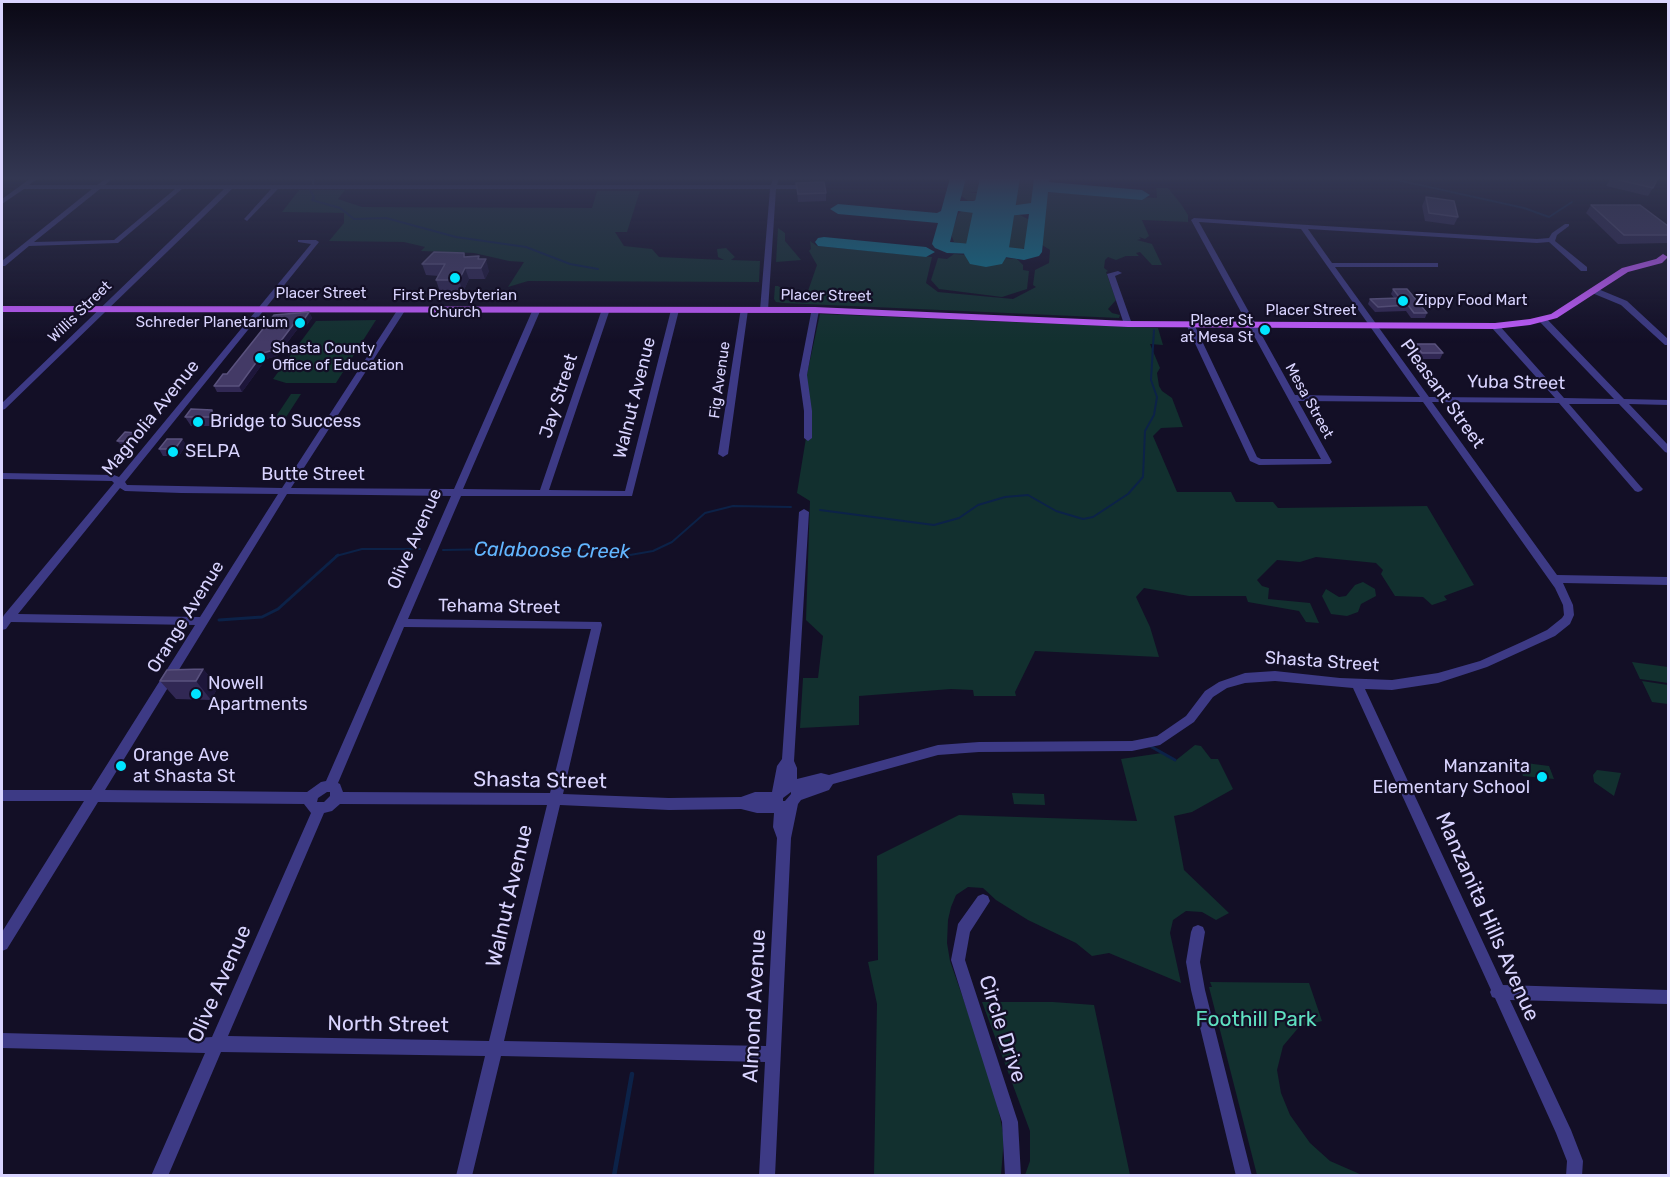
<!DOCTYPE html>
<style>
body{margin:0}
#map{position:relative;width:1670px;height:1177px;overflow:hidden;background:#130f26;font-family:Rubik,sans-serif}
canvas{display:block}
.frame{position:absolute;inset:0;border:3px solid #d9d4ff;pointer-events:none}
</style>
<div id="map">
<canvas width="1670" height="1177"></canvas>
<div class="frame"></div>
</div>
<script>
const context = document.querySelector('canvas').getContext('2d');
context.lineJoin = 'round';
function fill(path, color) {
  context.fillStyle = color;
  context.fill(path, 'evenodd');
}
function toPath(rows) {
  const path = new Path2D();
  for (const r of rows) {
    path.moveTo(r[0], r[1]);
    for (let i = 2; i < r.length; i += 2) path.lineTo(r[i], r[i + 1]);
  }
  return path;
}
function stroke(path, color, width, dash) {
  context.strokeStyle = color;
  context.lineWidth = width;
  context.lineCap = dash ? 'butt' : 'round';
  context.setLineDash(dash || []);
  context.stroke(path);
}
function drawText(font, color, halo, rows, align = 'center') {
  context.font = font + ' Rubik,sans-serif';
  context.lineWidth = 4.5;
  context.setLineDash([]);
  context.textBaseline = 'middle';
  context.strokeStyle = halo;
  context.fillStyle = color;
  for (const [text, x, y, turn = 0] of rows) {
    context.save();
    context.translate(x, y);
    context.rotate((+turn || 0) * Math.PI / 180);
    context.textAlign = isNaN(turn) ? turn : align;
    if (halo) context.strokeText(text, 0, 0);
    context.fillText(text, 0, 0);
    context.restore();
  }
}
const green = toPath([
 [964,178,987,178,984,191,969,193,982,193,983,199,968,201,960,195],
 [1015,178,1037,178,1034,201,1031,204,1018,206,1011,203],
 [1156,188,1168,188,1181,204,1188,215,1188,222,1142,220,1149,236,1145,239,1139,237,1141,239,1137,240,1152,244,1162,265,1152,265,1140,252,1136,253,1139,256,1126,256,1116,260,1108,257,1105,260,1104,268,1108,271,1106,272,1116,300,1108,309,1112,313,1120,315,1119,318,784,303,776,302,774,299,775,286,778,286,781,288,781,298,786,300,803,303,815,300,808,291,817,265,809,251,811,249,810,241,817,246,932,257,926,283,938,292,1013,299,1036,287,1033,285,1035,270,1049,263,1050,250,1039,243,1044,192,1157,198],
 [299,190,345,190,338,199,362,207,592,208,597,191,640,191,627,232,615,232,624,246,652,249,659,257,724,260,718,257,717,249,726,248,735,257,731,260,760,261,759,282,528,281,508,287,524,262,509,261,474,253,421,251,425,247,404,242,329,241,344,223,344,213,282,212],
 [964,209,974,210,979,213,972,242,967,245,954,242,951,234,958,214],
 [1018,214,1032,221,1028,246,1021,250,1010,250,1002,245,1008,216],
 [778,228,785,233,785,241,801,260,776,262],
 [954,254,1017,259,1023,265,1023,270,1029,271,1027,289,1002,297,939,289,931,280,938,258,947,259],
 [820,314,1158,328,1163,345,1150,344,1160,368,1157,373,1159,386,1162,391,1172,398,1183,427,1161,428,1153,436,1177,492,1231,492,1236,502,1273,502,1278,508,1427,506,1474,585,1444,596,1447,600,1432,605,1423,597,1395,596,1381,574,1383,570,1376,563,1316,557,1300,562,1277,560,1257,580,1262,586,1269,588,1268,599,1310,603,1319,623,1306,622,1299,611,1248,602,1246,596,1189,596,1144,588,1136,597,1150,627,1159,657,1035,651,1015,692,1016,696,974,696,973,690,951,689,859,696,859,725,800,728,803,678,818,678,823,636,806,620,810,501,797,493,806,438,805,383],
 [376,320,336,383,286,383,273,379,316,321],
 [291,394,301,394,279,428,269,427],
 [1363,582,1375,589,1376,596,1361,604,1358,612,1347,616,1331,614,1322,596,1326,589,1339,597,1346,596,1355,585],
 [1632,662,1668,667,1668,683,1640,679],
 [1642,681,1668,685,1668,704,1652,702],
 [1195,745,1201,746,1211,759,1218,759,1233,789,1192,812,1174,816,1184,870,1229,913,1216,920,1202,912,1186,911,1173,920,1170,933,1181,983,1109,953,1092,956,1076,943,1028,920,996,900,983,888,968,887,956,895,951,907,948,920,947,943,950,961,990,1075,1000,1117,1004,1138,1001,1175,874,1175,877,1004,868,962,878,960,877,856,959,815,1137,821,1121,759,1162,753,1175,761],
 [1518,762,1549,766,1554,779,1523,776],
 [1597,770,1621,773,1614,796,1594,782,1593,775],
 [1012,793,1044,794,1045,805,1014,804],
 [1210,982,1309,983,1322,1021,1299,1027,1283,1046,1277,1070,1281,1093,1290,1115,1310,1143,1330,1161,1362,1175,1257,1175,1209,987,1212,987],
 [982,1002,1053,1002,1094,1005,1130,1175,1025,1175,1030,1161,1030,1131]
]);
const streamFar2 = toPath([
 [306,178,313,180,313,184],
 [1388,178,1524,208,1549,217,1572,202],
 [310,190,314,197,312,200,340,208,354,219,386,218,456,237,526,247,570,264,598,269],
 [820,510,934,525,959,518,978,505,1005,497,1028,495,1056,511,1083,519,1093,517,1128,494,1143,477,1145,431,1154,415,1157,397,1151,380,1154,330],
 [443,550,549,548,630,555,653,551,672,542,705,513,733,506,791,507],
 [336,556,362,549,420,549]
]);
const streamFar1 = toPath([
 [219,620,262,617,278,609,338,555],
 [1150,746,1175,760]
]);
const stream = toPath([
 [614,1176,632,1074]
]);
const taxiway = toPath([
 [950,178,966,178,960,201,973,201,986,197,991,178,1007,178,1002,200,992,206,995,208,1031,203,1034,178,1050,178,1049,182,1142,190,1150,195,1142,200,1048,192,1042,252,1039,256,1024,260,992,255,989,251,998,246,1024,249,1029,214,1005,216,998,241,989,246,980,241,982,214,958,211,950,242,981,245,984,249,975,254,947,253,935,248,932,244,938,223,838,214,830,209,838,204,937,213,941,211,950,178],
 [824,237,926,247,935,252,926,257,818,246,815,242,818,238,824,237]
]);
const runway = toPath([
 [980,178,1020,178,1008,254,1002,264,986,267,970,264,964,254,980,178]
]);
const minor = toPath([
 [31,178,38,178,29,185,97,185,107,178,113,178,105,185,771,185,773,178,779,178,777,185,809,185,812,187,809,189,776,189,768,310,764,312,760,310,770,189,278,189,247,221,244,219,245,218,271,189,232,189,5,409,2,410,2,403,224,189,182,189,118,243,29,246,5,266,2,266,2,261,92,189,24,189,2,204,2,199,31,178],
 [100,189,175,189,114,240,34,242,100,189],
 [1194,218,1537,239,1549,238,1552,233,1565,224,1569,224,1569,226,1557,235,1555,241,1587,267,1587,271,1581,271,1549,242,1537,243,1308,229,1332,263,1438,263,1438,267,1335,267,1429,397,1555,398,1492,328,1492,324,1498,324,1564,398,1614,399,1539,321,1538,319,1542,317,1545,317,1624,399,1668,400,1668,405,1629,404,1668,445,1668,453,1665,452,1619,404,1569,404,1641,487,1643,489,1641,491,1638,492,1635,491,1559,403,1432,402,1557,575,1668,577,1668,585,1563,583,1573,605,1574,615,1570,624,1555,636,1487,667,1438,683,1392,690,1365,689,1503,985,1668,990,1668,1004,1510,1000,1571,1130,1583,1161,1582,1176,1566,1176,1567,1161,1556,1133,1495,998,1492,997,1490,992,1491,990,1353,688,1275,681,1245,683,1227,688,1213,697,1194,722,1160,745,1132,751,979,752,938,755,833,784,829,790,801,800,798,804,791,838,775,1176,759,1176,765,1062,501,1056,472,1176,456,1176,485,1056,221,1052,168,1176,151,1176,205,1053,2,1048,2,1033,197,1038,212,1037,311,813,304,804,98,802,7,949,2,951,2,932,84,801,2,801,2,790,91,790,195,625,11,622,6,629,2,630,2,619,4,615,114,483,112,481,2,479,2,473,114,475,119,477,311,244,298,242,298,240,316,240,319,242,125,482,127,485,282,488,398,309,402,307,406,309,291,488,454,489,533,309,537,307,541,309,463,489,540,490,602,309,606,307,610,309,549,490,625,491,671,310,675,308,679,310,632,496,461,496,408,619,601,622,602,625,563,794,669,798,741,797,755,792,772,792,777,766,782,759,799,512,804,509,809,512,794,761,797,768,797,779,821,773,829,775,938,745,979,742,1132,741,1157,736,1186,716,1205,691,1219,682,1245,673,1275,671,1340,678,1392,680,1438,673,1480,661,1524,641,1547,630,1562,618,1564,615,1563,605,1555,588,1423,402,1298,401,1332,462,1330,464,1259,465,1250,461,1186,324,1187,322,1190,322,1194,324,1257,457,1261,459,1321,459,1191,220,1194,218],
 [1199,222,1301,229,1420,397,1295,395,1199,222],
 [120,488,125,491,181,493,278,494,200,617,18,614,120,488],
 [287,494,451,496,326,781,321,782,307,792,105,790,287,494],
 [404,627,591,629,550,793,343,792,340,784,338,783,404,627],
 [327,792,330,792,330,796,324,802,317,802,318,798,327,792],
 [791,792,791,794,785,801,783,801,783,798,791,792],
 [340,804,547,805,489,1041,228,1036,324,813,332,811,340,804],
 [560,805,669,810,741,809,757,813,774,813,773,827,777,838,766,1046,504,1041,560,805],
 [1118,271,1122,273,1115,276,1132,324,1128,326,1124,324,1107,274,1118,271],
 [1592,289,1598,289,1627,301,1668,339,1668,345,1665,345,1621,305,1592,293,1592,289],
 [741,308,748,310,728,454,723,457,718,454,741,308],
 [812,308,819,310,807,375,812,411,812,438,808,441,804,438,804,411,799,375,812,308],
 [983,894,988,896,990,901,970,932,965,960,1018,1122,1021,1176,1005,1176,1002,1122,951,960,958,924,978,896,983,894],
 [1198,925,1203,927,1205,932,1200,962,1205,990,1252,1176,1236,1176,1191,990,1186,962,1191,932,1193,927,1198,925]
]);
const major = toPath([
 [1663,254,1668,257,1662,263,1628,272,1557,318,1530,325,1495,329,1128,327,815,313,2,312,2,306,815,307,1128,321,1495,323,1530,319,1551,314,1622,268,1656,259,1663,254]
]);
const wall = toPath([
 [1611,178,1653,188,1648,196,1606,186],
 [796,183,826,193,826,201,798,202],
 [1426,197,1458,217,1454,225,1425,221,1422,206],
 [1591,205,1668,226,1668,243,1618,244,1586,213],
 [464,253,465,257,480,259,489,271,485,279,469,279,463,292,440,292,436,280,439,276,426,275,422,264],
 [1393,289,1427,313,1425,318,1411,318,1406,311,1375,312,1368,304,1370,299,1394,298,1391,294],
 [309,312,312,318,305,327,299,327,277,356,266,359,242,392,217,392,214,386,227,374,274,315],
 [1414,344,1443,353,1440,359,1418,359,1411,350],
 [212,410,218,419,218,426,191,426,185,417],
 [137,433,139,436,132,444,120,444,117,441],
 [182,439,186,445,179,456,163,456,159,449],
 [203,669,218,687,211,700,176,699,160,681]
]);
const shadedWall = toPath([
 [479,256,482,266,486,259,489,271,485,279,478,259],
 [465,268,469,279,463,292,459,280],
 [309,312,312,318,305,327,303,321],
 [296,321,299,327,277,356,266,359,242,392,239,386,263,353],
 [212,410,218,419,218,426,212,417],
 [137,433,139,436,132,444,130,441],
 [182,439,186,445,179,456,175,449],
 [203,669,218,687,211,700,196,681]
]);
const building = toPath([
 [1611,178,1658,178,1653,188,1611,178],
 [824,182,826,193,798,194,796,183,824,182],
 [1426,197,1454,201,1458,217,1429,213,1426,197],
 [1591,205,1640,205,1668,226,1668,235,1624,235,1591,205],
 [434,252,464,253,464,257,479,256,478,259,486,259,481,268,465,268,459,280,436,280,445,264,422,264,434,252],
 [1393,289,1407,289,1427,313,1414,313,1408,305,1378,307,1370,299,1400,298,1393,289],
 [309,312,303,321,296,321,274,350,263,353,239,386,214,386,223,374,227,374,274,315,309,312],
 [1414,344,1435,344,1443,353,1422,353,1414,344],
 [191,409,212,410,212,417,185,417,191,409],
 [125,432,137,433,130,441,117,441,125,432],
 [167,439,182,439,175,449,159,449,167,439],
 [203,669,196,681,160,681,167,670,203,669]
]);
const markers = [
 [455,278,6,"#00e5ff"],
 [1403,301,6,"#00e5ff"],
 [300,323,6,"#00e5ff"],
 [1265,330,6,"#00e5ff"],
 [260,358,6,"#00e5ff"],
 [198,422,6,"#00e5ff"],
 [173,452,6,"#00e5ff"],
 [196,694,6,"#00e5ff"],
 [121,766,6,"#00e5ff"],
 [1542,777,6,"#00e5ff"]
];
const farStreetnames = [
 ["Placer Street",321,294],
 ["Placer Street",826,296,1],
 ["Placer Street",1311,311],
 ["Willis Street",80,312,-44],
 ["Fig Avenue",720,380,-82],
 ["Mesa Street",1309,401,61]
];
const farPoinames = [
 ["First Presbyterian",455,296,"center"],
 ["Church",455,313,"center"],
 ["Zippy Food Mart",1415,301],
 ["Placer St",1253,321,"right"],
 ["at Mesa St",1253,338,"right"],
 ["Schreder Planetarium",288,323,"right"],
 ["Shasta County",272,349],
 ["Office of Education",272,366]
];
const streetNames = [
 ["Yuba Street",1516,383,1],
 ["Pleasant Street",1442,394,54],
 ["Jay Street",559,396,-72],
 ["Walnut Avenue",635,398,-76],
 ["Magnolia Avenue",151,418,-51],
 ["Butte Street",313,475],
 ["Olive Avenue",415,539,-66],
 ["Tehama Street",499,607,1],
 ["Orange Avenue",186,617,-58],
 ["Shasta Street",1322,662,4]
];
const poiNames = [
 ["Bridge to Success",210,422],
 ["SELPA",185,452],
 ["Nowell",208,684],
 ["Apartments",208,705],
 ["Orange Ave",133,756],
 ["at Shasta St",133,777],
 ["Manzanita",1530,767,"right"],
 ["Elementary School",1530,788,"right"]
];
const waterNames = [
 ["Calaboose Creek",552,551,1]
];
const nearStreetnames = [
 ["Shasta Street",540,781,1],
 ["Walnut Avenue",510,896,-77],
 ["Manzanita Hills Avenue",1487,917,66],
 ["Olive Avenue",220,984,-66],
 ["Almond Avenue",755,1006,-87],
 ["North Street",388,1025,1],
 ["Circle Drive",1002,1029,72]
];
const nearParknames = [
 ["Foothill Park",1256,1020]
];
fill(green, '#12302f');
stroke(streamFar2, '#0c2248', 2);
stroke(streamFar1, '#0c2248', 3);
stroke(stream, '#0c2248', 4.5);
fill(taxiway, '#0a7a92');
fill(runway, '#0a7a92');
fill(minor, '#3d3a85');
fill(major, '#c25bff');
fill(wall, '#312854');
fill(shadedWall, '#1d163a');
fill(building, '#433a66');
stroke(building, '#5a527e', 1.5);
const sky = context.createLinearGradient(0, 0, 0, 343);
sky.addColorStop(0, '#0a0815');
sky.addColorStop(0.52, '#333752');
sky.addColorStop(1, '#33375200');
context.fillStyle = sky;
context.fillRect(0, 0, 1670, 343);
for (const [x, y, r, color] of markers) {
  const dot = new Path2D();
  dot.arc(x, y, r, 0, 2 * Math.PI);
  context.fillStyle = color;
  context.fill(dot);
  stroke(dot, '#130f26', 2);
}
drawText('15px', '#d9d4ff', '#130f26', farStreetnames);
drawText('15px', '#d9d4ff', '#130f26', farPoinames, 'left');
drawText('18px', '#d9d4ff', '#130f26', streetNames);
drawText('18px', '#d9d4ff', '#130f26', poiNames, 'left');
drawText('italic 20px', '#62b6ff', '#130f26', waterNames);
drawText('21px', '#d9d4ff', '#130f26', nearStreetnames);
drawText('21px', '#5fe0c0', '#130f26', nearParknames);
</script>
